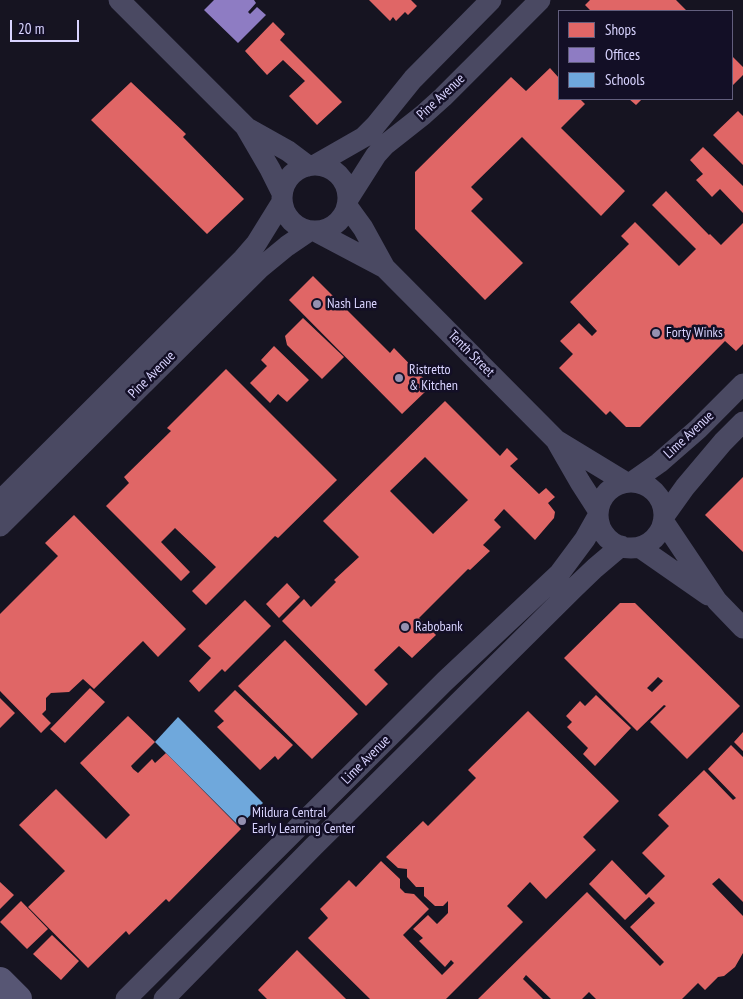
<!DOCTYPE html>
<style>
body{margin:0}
#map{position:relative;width:743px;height:999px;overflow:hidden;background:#161421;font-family:"PT Sans Narrow",sans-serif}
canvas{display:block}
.legend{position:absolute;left:558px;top:10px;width:175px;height:90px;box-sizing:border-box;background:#130f26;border:1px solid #625e7d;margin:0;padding:6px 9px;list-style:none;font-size:15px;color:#d9d4ff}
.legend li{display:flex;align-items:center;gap:10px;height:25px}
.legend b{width:25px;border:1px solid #625e7d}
.scale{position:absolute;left:10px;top:20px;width:69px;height:22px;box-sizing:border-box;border:2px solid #d9d4ff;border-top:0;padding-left:6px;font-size:15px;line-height:18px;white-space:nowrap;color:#d9d4ff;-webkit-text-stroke:4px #130f26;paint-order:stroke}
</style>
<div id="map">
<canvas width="743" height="999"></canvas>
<ul class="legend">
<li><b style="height:14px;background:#e06666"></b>Shops</li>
<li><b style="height:14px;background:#8e7cc3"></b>Offices</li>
<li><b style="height:14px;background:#6fa8dc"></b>Schools</li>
</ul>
<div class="scale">20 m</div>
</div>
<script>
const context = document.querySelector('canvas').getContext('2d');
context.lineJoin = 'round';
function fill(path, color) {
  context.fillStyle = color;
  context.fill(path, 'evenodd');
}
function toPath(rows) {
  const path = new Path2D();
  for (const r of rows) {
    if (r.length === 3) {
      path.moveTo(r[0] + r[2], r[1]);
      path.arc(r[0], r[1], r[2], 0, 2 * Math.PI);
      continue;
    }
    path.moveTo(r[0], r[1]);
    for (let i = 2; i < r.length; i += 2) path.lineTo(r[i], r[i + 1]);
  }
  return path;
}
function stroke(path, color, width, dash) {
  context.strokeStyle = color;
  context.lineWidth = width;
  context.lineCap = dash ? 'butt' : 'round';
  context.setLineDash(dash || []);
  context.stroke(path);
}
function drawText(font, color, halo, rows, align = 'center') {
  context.font = font + ' "PT Sans Narrow",sans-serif';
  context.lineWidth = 5;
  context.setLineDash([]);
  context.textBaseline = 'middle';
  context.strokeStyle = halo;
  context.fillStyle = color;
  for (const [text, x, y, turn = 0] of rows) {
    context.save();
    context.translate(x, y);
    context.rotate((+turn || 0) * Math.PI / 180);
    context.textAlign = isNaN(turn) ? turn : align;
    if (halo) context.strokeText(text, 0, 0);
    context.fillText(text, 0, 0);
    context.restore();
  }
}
const shops = toPath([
 [369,0,411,0,417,6,408,15,405,12,396,21,393,17,390,21],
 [590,0,676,0,687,11,591,11,585,5],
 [273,22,285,34,280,40,342,102,317,125,289,96,305,81,283,60,267,75,245,51],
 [732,56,743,67,743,75,732,86],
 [550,68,559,78,559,99,580,99,585,104,561,128,625,191,601,216,522,137,471,187,483,199,471,211,523,263,485,300,415,229,415,172,511,77,526,91],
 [131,82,186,134,183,137,244,199,207,234,91,120],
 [629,99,642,99,636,105],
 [738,111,743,116,743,165,713,135],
 [703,147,743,186,743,213,720,189,712,197,696,180,703,174,690,160],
 [666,191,709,235,710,234,721,245,743,223,743,344,736,351,725,341,640,427,626,427,610,411,606,415,559,368,573,354,560,341,579,323,592,336,597,331,570,302,629,244,621,236,635,222,679,266,696,249,652,205],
 [313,276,390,353,394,348,429,384,425,388,427,390,402,414,289,300],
 [303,318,344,357,322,379,287,345,285,336],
 [274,346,309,380,287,402,278,394,270,403,250,383,267,366,261,360],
 [226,369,337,480,278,538,275,536,206,605,192,591,216,567,175,528,161,542,190,572,181,581,106,506,129,483,124,477,171,431,167,428],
 [445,401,500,456,507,448,518,459,510,466,539,494,546,488,555,497,548,503,555,512,554,518,535,540,504,509,494,520,501,527,483,545,490,551,470,570,468,569,419,618,436,635,412,658,399,646,374,670,388,684,366,706,282,621,304,599,311,607,336,582,334,580,359,557,323,521],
 [425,457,468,500,433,534,390,491],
 [743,477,743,552,705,515],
 [74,515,186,629,158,657,143,641,94,689,83,679,69,692,51,693,46,698,46,710,42,714,51,723,41,733,0,691,0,614,58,556,45,543],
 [287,583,300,597,279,618,266,604],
 [245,600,271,626,225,672,222,669,199,692,189,681,211,658,198,646],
 [620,603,635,603,740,706,687,759,650,722,666,706,664,705,637,731,564,658],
 [658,677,663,681,652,692,647,688],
 [285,640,358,714,312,759,238,686],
 [90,688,105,702,65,743,50,729],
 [235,690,293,745,278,760,275,756,260,770,217,727,224,721,214,711],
 [596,695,631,728,595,766,583,754,588,748,567,727,572,722,566,716,580,701,585,706],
 [0,698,15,713,0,728],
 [528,711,619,801,583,837,596,850,546,899,530,882,507,906,523,922,446,999,370,999,308,938,328,918,320,909,349,880,356,887,381,861,400,879,400,888,405,893,414,894,429,909,403,935,442,975,454,963,451,960,445,967,419,941,423,938,413,929,428,915,437,924,448,913,448,901,443,906,435,906,424,896,424,887,416,887,407,877,407,869,398,868,386,857,423,821,428,826,476,778,468,770],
 [128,716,155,742,131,766,133,769,138,773,152,759,155,763,166,753,241,829,169,902,166,899,129,935,126,931,88,968,28,907,65,871,19,825,56,789,106,839,130,815,80,763],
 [743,732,743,751,734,742],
 [731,745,743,757,743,902,719,878,712,884,743,916,743,953,735,967,724,976,718,977,705,990,698,983,682,999,596,999,589,992,582,999,551,999,526,975,523,979,543,999,478,999,587,892,660,966,664,962,630,927,655,903,649,897,625,920,589,884,612,860,646,895,665,876,642,853,669,826,658,815,704,770,733,800,736,798,708,769],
 [0,882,14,895,0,909],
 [21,901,48,929,27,949,0,922],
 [52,935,79,961,61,980,33,954],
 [297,950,346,999,267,999,258,990]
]);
const offices = toPath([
 [214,0,254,0,256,3,248,12,250,14,257,7,266,15,238,43,204,10]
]);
const schools = toPath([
 [178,717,263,803,239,826,155,742]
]);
const minor = toPath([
 [119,0,245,126,270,169,282,193],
 [247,128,288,151,308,166],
 [315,165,364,137,375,126,413,79,491,0],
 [315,198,33],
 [348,199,376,155,385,145,423,115,443,97,540,0],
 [347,206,363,228,385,268,556,440,625,482],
 [315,231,385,268],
 [557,442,580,482,598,510],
 [631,515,33],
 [632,482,659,463,698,429,743,384],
 [0,501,243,259,256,244,282,202],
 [665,515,685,487,723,442,743,422],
 [664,522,717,601,743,628],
 [0,526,259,269,287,246,309,231],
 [639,547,708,595],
 [126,999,445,681,559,574,585,539,598,516],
 [164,999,313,847,574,588,595,568,621,546]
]);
const secondary = toPath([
 [0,981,18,999]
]);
const markers = [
 [317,304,5,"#9591b1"],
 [656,333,5,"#9591b1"],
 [399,378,5,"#9591b1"],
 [405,627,5,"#9591b1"],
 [242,821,5,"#9591b1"]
];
const streetNames = [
 ["Pine Avenue",441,97,-43],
 ["Tenth Street",471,354,45],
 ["Pine Avenue",152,375,-45],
 ["Lime Avenue",689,435,-43],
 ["Lime Avenue",366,760,-45]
];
const poiNames = [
 ["Nash Lane",327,304],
 ["Forty Winks",666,333],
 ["Ristretto",409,370],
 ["& Kitchen",409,386],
 ["Rabobank",415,627],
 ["Mildura Central",252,813],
 ["Early Learning Center",252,829]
];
fill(shops, '#e06666');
fill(offices, '#8e7cc3');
fill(schools, '#6fa8dc');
stroke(minor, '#4a4962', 21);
stroke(secondary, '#575674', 28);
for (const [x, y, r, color] of markers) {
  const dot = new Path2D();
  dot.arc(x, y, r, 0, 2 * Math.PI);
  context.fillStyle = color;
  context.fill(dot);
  stroke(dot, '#130f26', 2);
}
drawText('14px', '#d9d4ff', '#130f26', streetNames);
drawText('14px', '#d9d4ff', '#130f26', poiNames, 'left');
</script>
